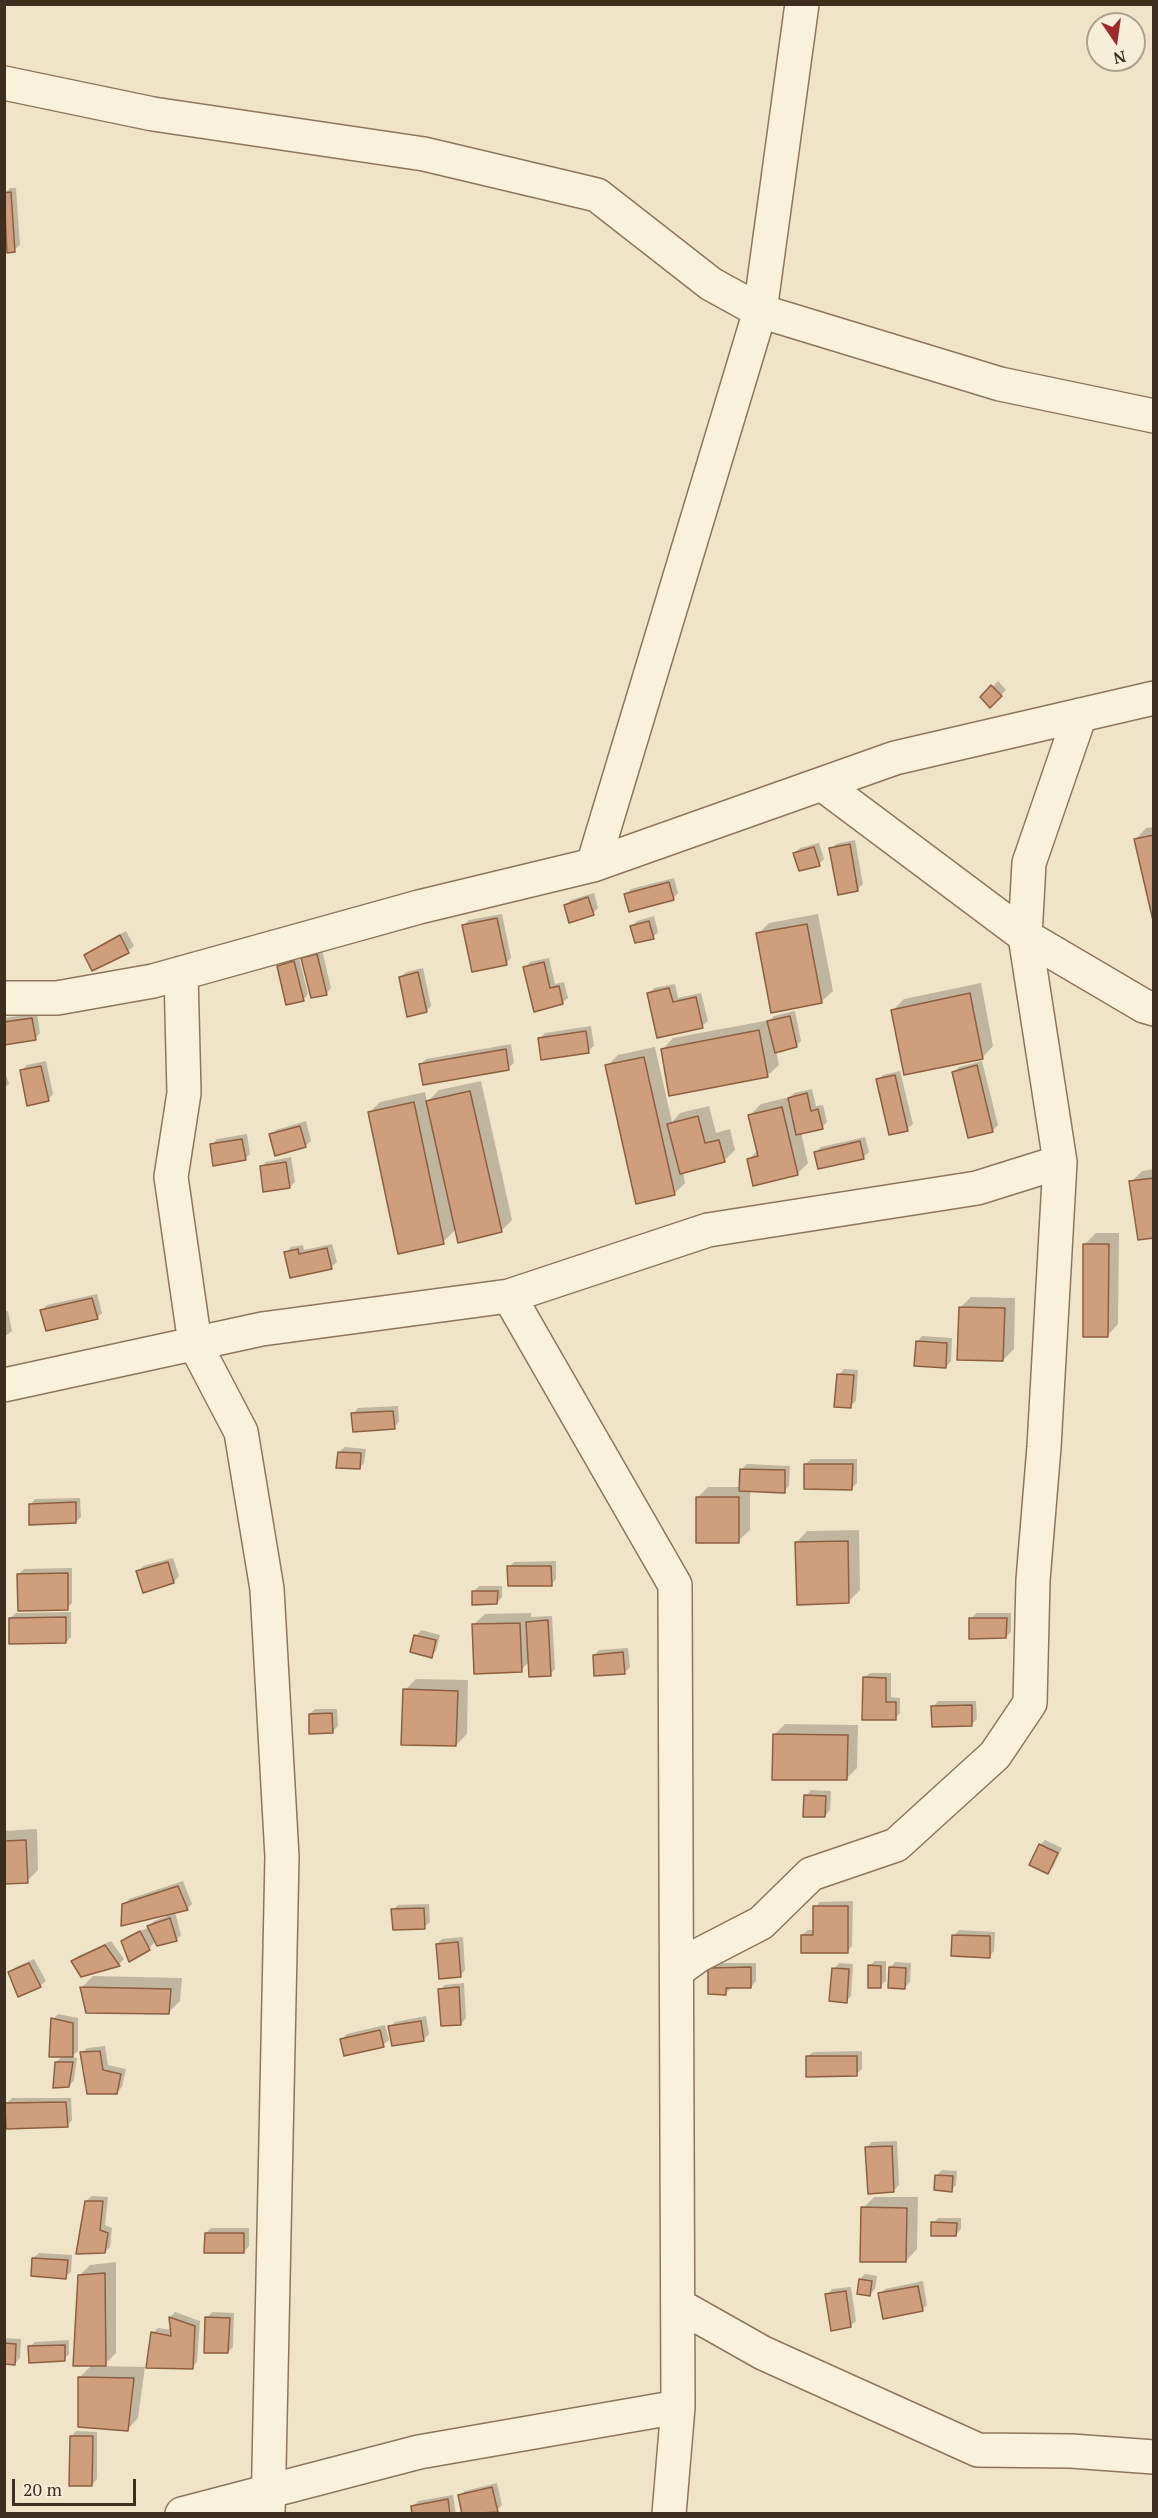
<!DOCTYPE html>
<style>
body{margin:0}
#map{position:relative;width:1158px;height:2518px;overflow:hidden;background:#f0e4c8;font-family:"PT Serif",serif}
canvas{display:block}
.frame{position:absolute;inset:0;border:6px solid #3d2e20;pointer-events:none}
.north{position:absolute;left:1086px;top:12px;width:60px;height:60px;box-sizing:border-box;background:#f7eed8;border:2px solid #ada18e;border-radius:50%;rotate:167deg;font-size:16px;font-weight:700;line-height:24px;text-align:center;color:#3d2e20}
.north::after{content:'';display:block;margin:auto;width:21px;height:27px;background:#9e2a2b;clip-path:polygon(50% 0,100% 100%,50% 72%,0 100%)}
.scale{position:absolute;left:12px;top:2479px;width:124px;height:27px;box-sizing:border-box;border:3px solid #3d2e20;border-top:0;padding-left:8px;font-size:18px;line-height:21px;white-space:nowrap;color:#3d2e20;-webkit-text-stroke:4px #f7eed8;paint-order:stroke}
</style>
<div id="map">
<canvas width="1158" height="2518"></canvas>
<div class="frame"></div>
<div class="north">N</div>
<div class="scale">20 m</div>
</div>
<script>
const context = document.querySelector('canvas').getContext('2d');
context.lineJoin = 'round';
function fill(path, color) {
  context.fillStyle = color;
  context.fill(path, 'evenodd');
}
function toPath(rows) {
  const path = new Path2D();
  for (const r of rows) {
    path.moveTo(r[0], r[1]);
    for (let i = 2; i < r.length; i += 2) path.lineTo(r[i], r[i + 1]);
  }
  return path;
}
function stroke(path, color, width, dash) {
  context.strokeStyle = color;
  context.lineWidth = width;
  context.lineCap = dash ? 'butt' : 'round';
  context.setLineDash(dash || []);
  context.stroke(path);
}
const shadow = toPath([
 [10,188,16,188,20,245,14,250,5,193],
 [998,681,1006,690,990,706,982,697],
 [1154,827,1154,919,1135,840,1146,828],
 [855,840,863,884,858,889,831,849,836,844],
 [819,843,824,859,819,864,795,853,800,848],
 [674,878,678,893,673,899,626,894,631,889],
 [594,893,598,908,593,913,566,905,571,900],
 [502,914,511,958,506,963,464,925,469,920],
 [818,914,833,991,821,1002,758,934,769,923],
 [654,916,658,932,653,937,632,926,637,921],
 [126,931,134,946,128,951,93,969,86,955,91,950],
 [322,950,331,988,326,994,303,958,308,953],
 [299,957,308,994,303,1000,278,967,284,961],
 [549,958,555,984,564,982,568,998,562,1003,525,968,530,962],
 [423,968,431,1006,426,1011,401,977,406,972],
 [981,983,993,1046,982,1058,893,1010,904,999],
 [675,984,678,998,701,993,708,1021,702,1026,649,994,654,988],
 [795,1011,801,1041,796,1046,776,1051,779,1065,767,1076,662,1050,673,1038,770,1020,774,1016],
 [37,1013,40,1033,35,1039,4,1043,4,1018],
 [591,1026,594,1046,588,1051,540,1038,545,1033],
 [511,1044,514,1063,508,1068,421,1064,426,1059],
 [655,1047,672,1122,680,1113,709,1106,716,1133,730,1129,735,1150,724,1161,683,1171,685,1183,674,1194,607,1066,618,1055],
 [46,1061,53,1094,48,1100,21,1071,27,1065],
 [982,1061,998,1125,993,1130,969,1136,954,1072,959,1067],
 [4,1068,9,1084,4,1088],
 [900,1071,913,1124,907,1129,878,1080,883,1075],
 [481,1081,512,1220,501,1231,456,1229,443,1242,369,1113,380,1102,425,1092,427,1102,439,1090],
 [812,1089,816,1106,823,1105,827,1122,822,1127,801,1132,808,1163,797,1174,749,1159,758,1150,750,1115,761,1104,790,1097,794,1093],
 [306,1121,311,1141,305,1146,271,1135,276,1130],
 [247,1134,250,1154,245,1159,212,1144,217,1139],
 [865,1137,869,1152,864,1157,816,1152,821,1147],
 [291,1157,295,1182,290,1187,261,1167,266,1162],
 [1154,1169,1154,1236,1131,1182,1142,1171],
 [1096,1233,1119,1233,1118,1324,1107,1336,1085,1244],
 [332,1244,337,1262,331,1267,286,1253,291,1247,303,1245,304,1250],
 [97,1294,102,1313,97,1318,42,1310,47,1305],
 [971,1297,1015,1298,1014,1349,1003,1360,960,1308],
 [8,1311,12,1331,4,1337,4,1312],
 [922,1336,952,1338,951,1361,946,1367,917,1342],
 [844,1369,858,1370,856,1401,850,1406,839,1375],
 [398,1406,399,1422,394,1427,353,1414,358,1408],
 [345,1447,366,1449,364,1463,359,1468,339,1452],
 [811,1459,857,1459,857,1483,852,1488,806,1464],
 [747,1464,790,1466,789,1486,784,1491,750,1490,750,1530,738,1541,697,1498,708,1487,741,1487,742,1469],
 [80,1498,81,1517,76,1522,30,1505,35,1499],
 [859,1530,860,1590,848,1602,796,1543,807,1531],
 [173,1558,179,1576,174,1582,144,1591,138,1572,143,1566],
 [556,1561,556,1579,551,1585,509,1567,514,1562],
 [72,1568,72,1603,67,1608,18,1575,24,1569],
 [479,1586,502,1586,502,1597,497,1603,473,1592],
 [71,1612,71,1637,66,1642,10,1618,16,1613],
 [531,1613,531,1617,552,1616,555,1669,550,1674,530,1661,521,1670,473,1625,485,1614],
 [976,1613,1011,1613,1011,1632,1006,1637,971,1619],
 [421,1630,440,1635,436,1651,431,1656,416,1636],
 [628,1648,630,1667,624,1673,594,1655,599,1650],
 [870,1673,891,1673,891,1697,900,1698,900,1713,895,1719,864,1678],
 [416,1679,468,1680,467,1734,456,1745,405,1690],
 [938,1701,976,1701,977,1719,972,1724,933,1707],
 [315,1709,337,1709,338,1726,333,1731,310,1714],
 [785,1724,858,1725,857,1768,846,1779,774,1735],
 [811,1790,831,1791,830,1810,825,1816,806,1796],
 [37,1829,38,1870,27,1881,4,1882,4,1831],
 [1045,1840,1062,1848,1053,1867,1048,1872,1040,1845],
 [183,1881,192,1904,187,1909,175,1912,181,1935,176,1940,156,1941,149,1948,130,1959,123,1941,128,1936,147,1928,154,1921,167,1916,167,1914,124,1905,129,1899],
 [853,1901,852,1946,847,1952,802,1935,808,1930,815,1930,815,1907,820,1902],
 [429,1904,430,1922,424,1927,393,1910,398,1905],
 [959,1930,995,1932,994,1951,989,1956,954,1935],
 [463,1937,465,1970,460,1976,437,1944,442,1939],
 [111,1941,124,1959,119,1964,82,1975,73,1961,78,1956],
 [34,1959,46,1981,40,1986,10,1973,16,1967],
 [875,1961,886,1961,886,1981,880,1986,869,1966],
 [895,1962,911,1963,910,1982,905,1987,890,1968],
 [715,1963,756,1963,756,1981,751,1987,731,1988,726,1993,710,1968],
 [839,1963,853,1964,851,1996,846,2001,834,1969],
 [93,1976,182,1978,180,2001,169,2012,82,1987],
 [464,1983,466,2018,461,2024,440,1990,445,1985],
 [58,2014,78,2018,78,2051,71,2057,77,2058,74,2080,69,2086,56,2062,63,2056,53,2019],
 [426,2016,429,2034,424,2039,393,2045,390,2027,395,2022],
 [385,2025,389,2040,383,2045,342,2039,347,2034],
 [105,2046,108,2065,126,2069,122,2087,116,2093,82,2053,87,2048],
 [862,2051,862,2069,856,2074,807,2057,813,2052],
 [12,2098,71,2098,72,2120,67,2125,7,2103],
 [897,2141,899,2185,894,2190,867,2147,872,2142],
 [942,2170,957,2171,956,2185,951,2190,937,2175],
 [92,2196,108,2197,105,2225,112,2228,110,2247,105,2252,86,2201],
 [874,2197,918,2197,917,2249,906,2261,863,2208],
 [938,2218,961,2218,961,2229,956,2235,933,2223],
 [211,2228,249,2228,249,2246,244,2252,206,2233],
 [39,2253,72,2255,71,2272,65,2277,33,2258],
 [116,2262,116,2353,103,2366,145,2367,138,2418,127,2430,80,2377,93,2364,79,2276,90,2265],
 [865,2274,877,2276,875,2289,870,2294,860,2279],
 [923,2281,927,2305,922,2310,880,2294,885,2289],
 [851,2287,856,2321,850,2326,827,2295,832,2289],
 [175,2312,200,2321,197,2362,192,2367,153,2333,158,2328,172,2330,170,2317],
 [212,2312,234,2313,233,2347,228,2352,207,2318],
 [4,2338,21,2339,20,2358,14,2364,4,2363],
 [69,2340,69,2354,64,2359,29,2347,35,2342],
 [76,2431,97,2432,97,2479,92,2485,71,2437],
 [497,2483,502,2505,497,2510,483,2514,463,2514,459,2496,465,2491],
 [453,2495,456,2514,414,2514,412,2507,418,2501]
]);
const building = toPath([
 [11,192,15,252,7,253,4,193,11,192],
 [991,685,1002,696,990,708,980,697,991,685],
 [1154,835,1154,925,1134,839,1154,835],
 [850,844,858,891,838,895,829,848,850,844],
 [814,847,820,866,799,871,793,853,814,847],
 [669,882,674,900,629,912,624,894,669,882],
 [588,897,594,915,569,923,564,905,588,897],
 [497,918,507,965,472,972,462,925,497,918],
 [649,921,654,939,635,943,630,926,649,921],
 [807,924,822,1003,771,1013,756,933,807,924],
 [120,935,129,953,92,971,84,955,120,935],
 [317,954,327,995,311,998,301,958,317,954],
 [294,961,304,1001,286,1005,277,966,294,961],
 [544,962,550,988,559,986,563,1004,534,1012,523,967,544,962],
 [418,972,427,1012,407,1017,399,977,418,972],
 [669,988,673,1002,696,997,703,1028,657,1038,647,993,669,988],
 [970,993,983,1059,904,1075,891,1010,970,993],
 [790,1016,797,1047,775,1053,767,1021,790,1016],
 [32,1018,36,1040,4,1045,4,1022,32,1018],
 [759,1030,768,1077,669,1096,661,1049,759,1030],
 [586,1031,589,1053,541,1060,538,1038,586,1031],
 [506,1049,509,1070,423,1085,419,1064,506,1049],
 [644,1057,675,1195,636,1204,605,1065,644,1057],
 [977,1065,993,1132,968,1138,952,1072,977,1065],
 [41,1066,49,1101,27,1106,20,1070,41,1066],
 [895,1075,908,1131,889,1135,876,1079,895,1075],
 [470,1091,502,1232,458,1243,426,1101,470,1091],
 [807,1093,811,1111,818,1109,823,1129,796,1135,788,1098,807,1093],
 [414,1102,444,1244,398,1254,368,1112,414,1102],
 [782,1107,798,1175,753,1186,747,1159,758,1156,748,1115,782,1107],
 [698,1116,705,1143,719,1140,725,1162,680,1174,667,1124,698,1116],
 [300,1126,306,1147,275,1156,269,1134,300,1126],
 [242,1139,246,1160,213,1166,210,1144,242,1139],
 [860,1141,864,1159,818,1169,814,1152,860,1141],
 [286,1162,290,1188,263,1192,260,1166,286,1162],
 [1154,1178,1154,1238,1138,1240,1129,1181,1154,1178],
 [1083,1244,1109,1244,1108,1337,1083,1337,1083,1244],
 [327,1248,332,1269,290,1278,284,1252,298,1249,299,1254,327,1248],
 [92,1298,98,1319,46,1331,40,1310,92,1298],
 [959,1307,1005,1308,1003,1361,957,1360,959,1307],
 [916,1341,947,1343,946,1368,914,1366,916,1341],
 [837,1374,854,1375,851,1408,834,1407,837,1374],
 [393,1411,395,1429,353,1432,351,1413,393,1411],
 [338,1452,361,1453,360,1469,336,1468,338,1452],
 [804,1464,853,1464,852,1490,804,1489,804,1464],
 [740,1469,785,1470,785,1493,739,1491,740,1469],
 [696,1497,739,1497,739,1543,696,1543,696,1497],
 [76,1502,76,1523,29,1525,29,1504,76,1502],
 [848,1541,849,1603,797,1605,795,1542,848,1541],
 [168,1562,174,1583,143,1593,136,1571,168,1562],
 [507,1566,551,1566,552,1586,508,1586,507,1566],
 [68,1573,68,1610,18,1611,17,1574,68,1573],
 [472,1591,498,1591,497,1604,472,1605,472,1591],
 [66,1617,66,1643,9,1644,9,1618,66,1617],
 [969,1618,1007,1618,1006,1638,969,1639,969,1618],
 [548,1620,551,1676,529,1677,526,1622,548,1620],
 [520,1623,522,1672,474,1674,472,1624,520,1623],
 [414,1635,436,1640,432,1658,410,1652,414,1635],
 [623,1652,625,1674,594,1676,593,1655,623,1652],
 [863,1677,886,1678,886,1702,896,1702,896,1720,862,1720,863,1677],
 [403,1689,458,1691,456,1746,401,1745,403,1689],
 [972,1705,972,1726,932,1727,931,1706,972,1705],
 [332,1713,333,1733,309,1734,309,1714,332,1713],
 [773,1734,848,1735,847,1780,772,1780,773,1734],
 [804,1795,826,1796,825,1817,803,1817,804,1795],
 [26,1840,28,1883,4,1884,4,1841,26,1840],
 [1039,1844,1058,1853,1048,1874,1029,1865,1039,1844],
 [178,1886,188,1910,121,1926,122,1904,178,1886],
 [813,1906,848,1906,848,1953,801,1953,801,1935,813,1935,813,1906],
 [424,1908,425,1929,393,1930,391,1909,424,1908],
 [170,1918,177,1941,157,1946,147,1926,170,1918],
 [140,1931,150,1950,129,1962,121,1941,140,1931],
 [952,1935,990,1936,990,1958,951,1956,952,1935],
 [458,1942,461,1977,439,1979,436,1944,458,1942],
 [105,1945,120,1966,81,1977,71,1961,105,1945],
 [29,1963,41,1987,18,1997,8,1972,29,1963],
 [868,1965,881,1966,881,1988,868,1988,868,1965],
 [751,1967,751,1988,726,1988,726,1995,708,1994,708,1968,751,1967],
 [889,1967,906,1968,905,1989,888,1988,889,1967],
 [832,1968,849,1969,847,2003,829,2001,832,1968],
 [80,1987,171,1989,169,2014,86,2013,80,1987],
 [459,1987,461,2025,441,2026,438,1989,459,1987],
 [51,2018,73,2023,73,2057,49,2057,51,2018],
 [421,2021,424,2041,392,2046,388,2026,421,2021],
 [380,2030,384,2047,344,2056,340,2039,380,2030],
 [100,2051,103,2070,121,2074,117,2094,87,2094,80,2052,100,2051],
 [806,2056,857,2056,857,2076,806,2077,806,2056],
 [55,2062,73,2062,69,2087,53,2088,55,2062],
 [66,2102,68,2127,6,2129,5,2103,66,2102],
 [892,2146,894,2192,868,2194,865,2147,892,2146],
 [935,2175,953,2176,952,2192,934,2190,935,2175],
 [85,2201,103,2201,100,2230,108,2233,105,2253,76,2254,85,2201],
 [861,2207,907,2208,906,2262,860,2262,861,2207],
 [931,2222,957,2223,956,2236,931,2236,931,2222],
 [205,2233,244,2233,244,2253,204,2253,205,2233],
 [32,2258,68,2260,66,2279,31,2276,32,2258],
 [105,2273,106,2366,73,2366,78,2275,105,2273],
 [859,2279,872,2281,870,2296,857,2294,859,2279],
 [918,2286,923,2311,883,2319,878,2293,918,2286],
 [846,2291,851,2327,831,2331,825,2294,846,2291],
 [169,2317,195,2326,193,2369,146,2368,151,2332,171,2336,169,2317],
 [205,2317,230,2318,228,2353,204,2353,205,2317],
 [4,2343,16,2344,15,2365,4,2364,4,2343],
 [65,2345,65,2361,29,2363,28,2346,65,2345],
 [78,2377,134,2378,128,2431,78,2427,78,2377],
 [70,2436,93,2436,92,2486,69,2486,70,2436],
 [492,2487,498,2512,462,2514,458,2495,492,2487],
 [448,2499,450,2514,412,2514,411,2506,448,2499]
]);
const street = toPath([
 [4,83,153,114,424,154,597,195,711,284,760,311,1000,384,1154,416],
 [822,784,1025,936,1144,1006,1154,1009],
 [593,865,760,311,802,4],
 [181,973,184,1093,171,1177,195,1344,241,1432,267,1589,282,1857,268,2514],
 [4,998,57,998,153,981,419,907,593,865,895,758,1154,698],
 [509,1296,675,1585,678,2407,669,2514],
 [4,1385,262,1329,509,1296,708,1230,977,1188,1060,1162],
 [677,1971,699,1955,761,1923,811,1874,896,1845,995,1755,1030,1703,1033,1580,1044,1447,1060,1162,1025,936,1029,863,1080,715],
 [678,2305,763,2353,978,2450,1071,2451,1154,2457],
 [182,2514,419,2452,678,2407]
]);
fill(shadow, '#0003');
fill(building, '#cf9f7d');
stroke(building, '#8d5f41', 1.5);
stroke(street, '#8d765c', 36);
stroke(street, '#faf1dc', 33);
</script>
